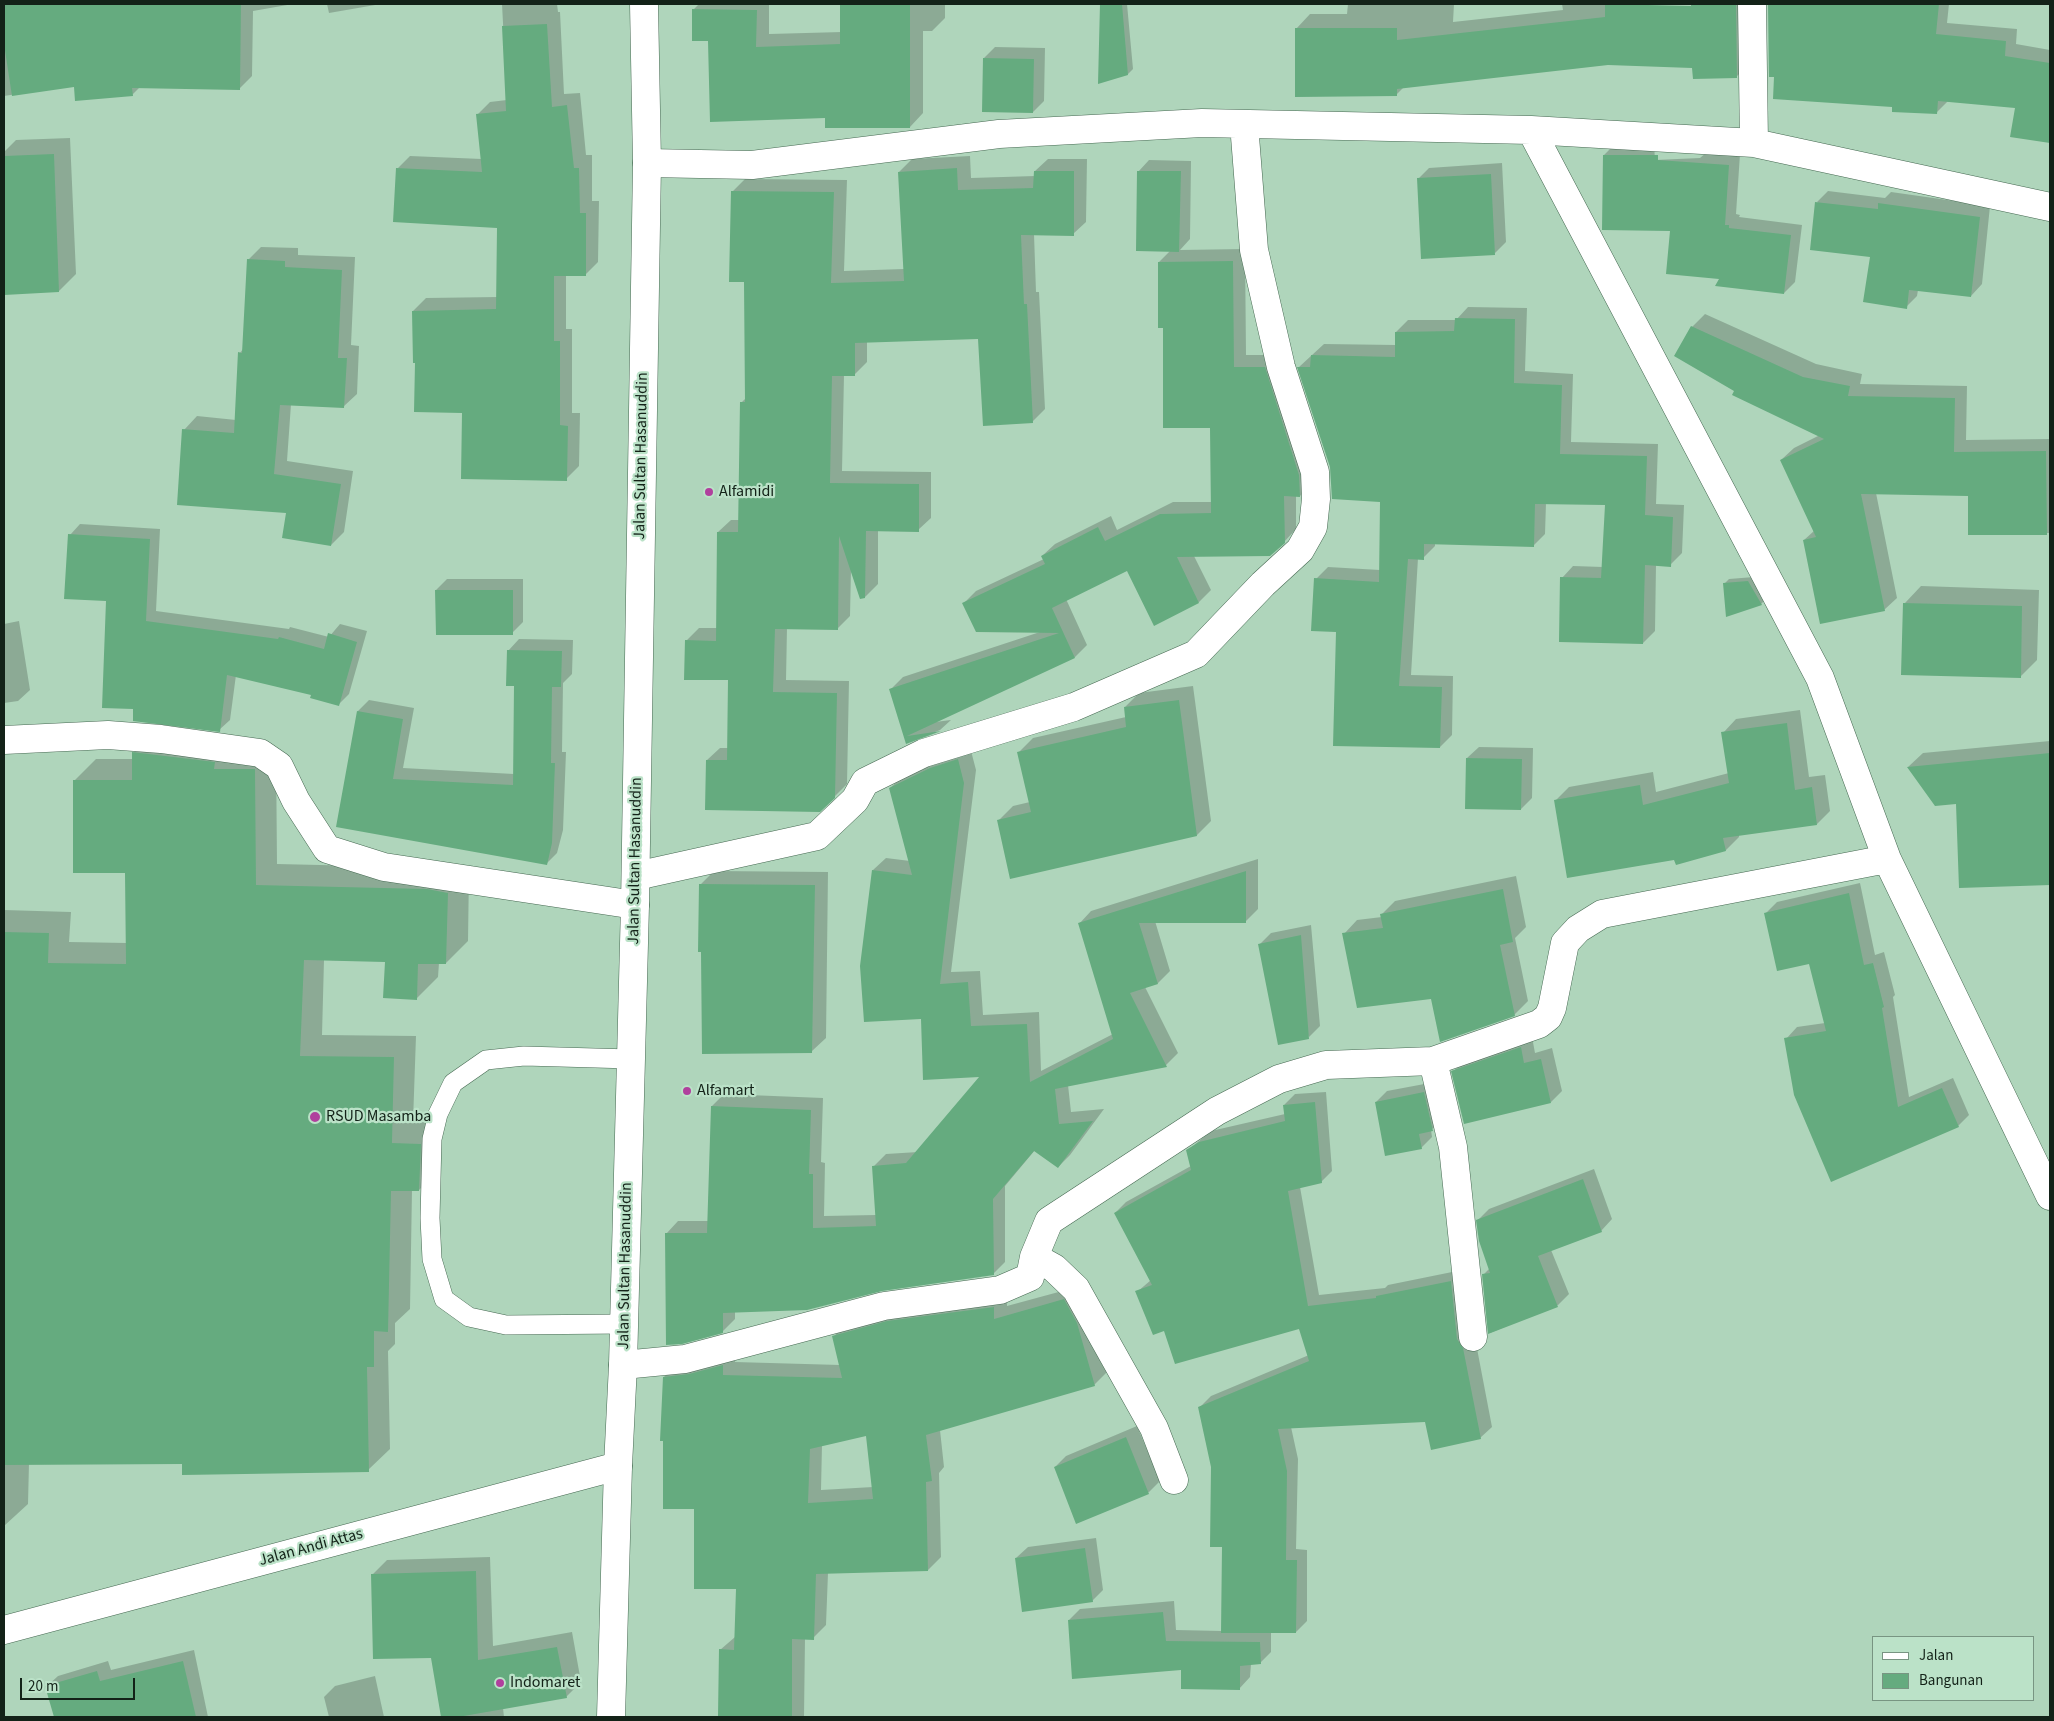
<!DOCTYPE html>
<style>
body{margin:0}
#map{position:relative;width:2054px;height:1721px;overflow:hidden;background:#afd5bb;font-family:"Source Sans 3",sans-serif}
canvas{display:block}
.frame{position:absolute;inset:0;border:5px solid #132218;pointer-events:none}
.legend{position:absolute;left:1872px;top:1636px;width:162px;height:65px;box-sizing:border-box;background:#bbe2c8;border:1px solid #789582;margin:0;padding:6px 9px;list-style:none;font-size:15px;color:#132218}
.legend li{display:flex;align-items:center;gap:10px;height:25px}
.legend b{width:25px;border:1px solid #789582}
.scale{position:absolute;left:20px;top:1678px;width:115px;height:22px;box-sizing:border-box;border:2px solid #132218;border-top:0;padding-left:6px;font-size:15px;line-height:18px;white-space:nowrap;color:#132218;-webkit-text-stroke:4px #bbe2c8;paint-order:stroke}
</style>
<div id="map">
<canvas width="2054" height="1721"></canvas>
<div class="frame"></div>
<ul class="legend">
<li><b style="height:6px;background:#fff"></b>Jalan</li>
<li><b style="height:14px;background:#65ab7f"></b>Bangunan</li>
</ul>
<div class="scale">20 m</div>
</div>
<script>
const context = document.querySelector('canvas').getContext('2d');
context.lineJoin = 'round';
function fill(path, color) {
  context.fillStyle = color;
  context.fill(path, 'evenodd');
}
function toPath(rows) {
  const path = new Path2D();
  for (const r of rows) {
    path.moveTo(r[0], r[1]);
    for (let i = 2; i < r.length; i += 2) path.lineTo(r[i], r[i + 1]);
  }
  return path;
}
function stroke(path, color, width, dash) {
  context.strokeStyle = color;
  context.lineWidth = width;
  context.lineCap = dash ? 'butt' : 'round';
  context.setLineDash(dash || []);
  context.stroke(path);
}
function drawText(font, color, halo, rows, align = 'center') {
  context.font = font + ' "Source Sans 3",sans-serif';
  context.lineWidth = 4.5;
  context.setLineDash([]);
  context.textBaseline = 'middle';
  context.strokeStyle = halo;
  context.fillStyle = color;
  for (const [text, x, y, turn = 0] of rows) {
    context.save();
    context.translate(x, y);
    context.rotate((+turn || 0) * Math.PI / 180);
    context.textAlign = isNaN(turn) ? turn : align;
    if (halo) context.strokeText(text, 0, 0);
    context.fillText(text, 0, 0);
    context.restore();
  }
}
const shadow = toPath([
 [4,4,293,4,253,11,252,76,239,89,140,87,132,95,75,85,4,96],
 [327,4,381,4,329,13],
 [502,4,557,4,558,12,560,12,564,94,580,93,586,155,592,155,592,201,599,201,598,262,585,275,566,275,566,329,572,329,572,413,580,413,579,466,566,479,463,412,416,361,413,311,426,298,498,297,498,226,397,169,410,156,482,159,477,115,490,102,507,100],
 [699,4,769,4,769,34,842,32,842,4,945,4,945,18,932,31,923,31,923,113,910,127,826,117,709,40,693,10],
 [1102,4,1127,4,1133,69,1128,74,1099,82],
 [1348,4,1454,4,1453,22,1563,10,1562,4,1649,4,1652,51,1608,64,1404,87,1396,95,1296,29,1310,14,1347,14],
 [1692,4,1748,4,1749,65,1737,76,1694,77],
 [1769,4,1949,4,1947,23,2017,29,2016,44,2050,50,2050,142,2012,136,2016,107,1948,101,1937,112,1894,105,1770,76],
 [995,47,1045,48,1044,101,1033,112,984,58],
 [70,138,76,274,59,291,4,293,4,152,16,140],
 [1615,144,1654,144,1655,160,1700,158,1707,152,1740,154,1736,214,1740,215,1739,217,1802,225,1795,282,1784,293,1721,278,1671,229,1604,155],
 [970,156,971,178,1035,176,1035,171,1048,159,1087,159,1086,222,1073,234,1034,234,1036,292,1039,292,1045,409,1032,422,979,338,867,341,867,362,854,375,844,375,842,471,931,472,931,518,918,530,878,530,878,584,865,597,851,569,850,616,837,629,787,628,786,680,849,681,847,784,834,797,707,760,720,748,728,748,730,679,686,641,699,628,717,628,718,532,731,520,740,520,742,402,746,398,745,281,732,192,745,179,847,180,844,271,904,269,899,172,912,159],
 [1149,160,1191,161,1190,239,1180,250,1245,249,1246,355,1277,355,1312,483,1300,496,1296,495,1296,529,1284,542,1194,556,1211,590,1199,602,1154,624,1127,569,1066,599,1087,645,1075,657,935,722,951,720,940,730,907,743,890,690,903,677,1040,632,964,603,976,591,1044,559,1042,556,1055,544,1111,516,1117,530,1173,502,1212,502,1212,427,1164,327,1159,262,1171,250,1138,172],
 [1502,163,1506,242,1495,253,1418,179,1429,168],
 [1828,191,1885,198,1891,192,1990,206,1982,284,1971,296,1918,290,1917,296,1906,307,1872,256,1817,202],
 [261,247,298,248,298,255,355,257,351,345,359,346,357,394,343,407,291,404,287,461,353,471,344,532,331,545,184,430,197,416,236,420,240,353,243,349,248,260],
 [1468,307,1527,308,1525,371,1573,374,1571,442,1658,444,1656,504,1684,505,1682,553,1670,565,1656,565,1655,631,1643,643,1562,578,1573,566,1603,567,1606,504,1546,503,1545,534,1533,546,1435,543,1435,546,1423,558,1418,558,1411,675,1453,676,1452,735,1440,747,1338,631,1316,579,1328,567,1380,570,1381,501,1331,467,1299,367,1324,344,1396,345,1396,332,1408,320,1456,320],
 [1705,314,1816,364,1862,374,1860,384,1967,386,1966,440,2050,439,2050,533,1969,534,1969,495,1876,493,1897,598,1884,610,1804,540,1814,531,1781,460,1794,448,1820,435,1735,390,1692,327],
 [80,524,160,529,156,611,289,629,290,627,329,637,340,624,367,631,349,694,338,705,313,694,236,675,230,720,219,730,135,708,107,600,70,535],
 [1754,577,1766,599,1761,604,1724,584,1729,579],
 [447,579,523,579,523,622,512,633,436,590],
 [1921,586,2039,590,2037,660,2020,677,1905,603],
 [19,621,30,690,18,701,4,703,4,624],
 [519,639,573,640,572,674,563,683,562,752,566,752,563,830,557,853,546,864,337,826,358,711,369,700,414,708,403,768,514,774,516,685,508,651],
 [1193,686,1211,821,1197,835,999,820,1013,806,1030,802,1018,753,1033,738,1126,717,1125,707,1139,693],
 [1800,710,1809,777,1825,775,1830,811,1817,824,1739,835,1739,837,1726,850,1675,858,1555,801,1569,787,1653,772,1656,792,1729,773,1723,733,1736,719],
 [155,731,276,748,277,864,450,868,469,871,468,941,446,963,439,963,438,977,417,998,386,961,324,960,322,1035,416,1036,413,1122,442,1122,441,1168,419,1190,412,1190,410,1309,395,1323,395,1344,388,1351,390,1449,368,1470,183,1462,29,1463,28,1504,4,1526,4,910,71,912,69,942,127,943,126,872,74,781,96,759,133,759,133,753],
 [2050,741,2050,883,1960,887,1957,803,1936,805,1908,767,1923,753],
 [970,747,976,770,951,972,980,971,983,1015,1039,1012,1041,1071,1113,1034,1079,924,1091,911,1258,859,1258,909,1245,922,1155,921,1170,971,1158,983,1145,987,1178,1053,1166,1065,1068,1085,1071,1112,1104,1109,1070,1155,1058,1167,1035,1150,1005,1186,1005,1262,993,1274,735,1311,735,1319,722,1332,666,1234,678,1221,708,1221,712,1106,724,1094,823,1098,821,1162,825,1163,824,1216,876,1215,874,1166,886,1154,918,1152,982,1076,922,1018,873,870,886,858,910,861,890,788,903,776],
 [1479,747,1533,748,1532,798,1521,809,1467,758],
 [714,871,828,872,826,1038,812,1051,700,885],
 [1516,876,1526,927,1515,938,1528,1001,1514,1015,1432,998,1344,934,1357,920,1382,917,1381,915,1395,901],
 [1860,883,1875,955,1884,952,1895,995,1893,997,1909,1097,1953,1078,1969,1115,1958,1126,1831,1180,1786,1039,1797,1027,1825,1023,1810,962,1766,913,1777,902],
 [1311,925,1320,1026,1309,1037,1260,944,1271,933],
 [1532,1037,1535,1053,1552,1048,1562,1091,1551,1102,1453,1072,1464,1060],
 [1435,1082,1444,1118,1431,1130,1432,1137,1421,1148,1376,1102,1387,1091],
 [1326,1092,1332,1171,1321,1182,1300,1187,1319,1295,1385,1288,1388,1285,1462,1270,1492,1427,1480,1438,1426,1421,1291,1427,1298,1459,1296,1549,1307,1550,1307,1621,1296,1632,1271,1632,1271,1652,1260,1663,1251,1664,1250,1677,1239,1689,1183,1669,1069,1620,1080,1609,1174,1601,1176,1630,1222,1631,1223,1545,1212,1467,1200,1407,1211,1396,1309,1355,1299,1328,1164,1329,1137,1292,1151,1280,1115,1213,1126,1202,1191,1166,1187,1151,1211,1131,1285,1114,1284,1105,1295,1094],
 [1594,1169,1612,1219,1601,1231,1551,1250,1569,1294,1558,1305,1490,1333,1483,1275,1490,1268,1478,1220,1489,1209],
 [1077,1287,1107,1372,1094,1385,940,1430,944,1467,939,1473,941,1557,928,1570,828,1573,826,1625,813,1638,805,1638,804,1717,731,1717,720,1650,735,1637,737,1588,696,1508,664,1377,677,1364,735,1353,735,1362,840,1365,834,1336,847,1323,1007,1294,1007,1306],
 [868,1434,873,1487,821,1490,822,1445],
 [1137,1426,1160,1481,1149,1492,1077,1522,1055,1467,1066,1456],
 [1096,1538,1103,1590,1092,1601,1016,1558,1028,1547],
 [490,1557,493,1646,572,1632,581,1682,566,1697,503,1708,504,1717,442,1717,432,1656,372,1575,387,1560],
 [194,1650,208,1717,55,1717,46,1687,58,1676,108,1661,111,1670],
 [375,1676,384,1717,329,1717,324,1697,335,1686]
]);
const building = toPath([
 [4,4,241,4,240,90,132,88,133,96,75,101,74,87,12,96,4,44],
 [840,4,910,4,910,128,825,128,825,118,710,122,708,41,692,41,692,9,757,10,756,47,840,44],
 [1100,4,1122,4,1128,75,1098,84],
 [1605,4,1691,6,1691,4,1736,4,1737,78,1693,79,1692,68,1608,65,1397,89,1397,96,1295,97,1295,28,1397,28,1397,40,1605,17],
 [1768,4,1939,4,1936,34,2006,41,2005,56,2050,63,2050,143,2010,137,2015,108,1938,101,1937,114,1892,112,1892,107,1773,99,1774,77,1769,77],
 [547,24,552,107,567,105,574,168,579,168,580,213,586,213,586,276,554,276,554,341,560,341,560,425,568,426,567,481,461,479,462,413,414,412,415,363,413,363,412,311,496,309,497,228,393,222,396,168,482,172,476,114,506,111,502,26],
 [983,58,1034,59,1033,113,982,112],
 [54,154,59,292,4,295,4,156],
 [1603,155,1658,155,1658,160,1729,165,1725,225,1729,225,1729,228,1791,235,1784,294,1715,286,1719,279,1666,274,1670,231,1602,230],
 [957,168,958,190,1033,188,1034,171,1074,171,1074,236,1021,235,1024,304,1027,304,1033,423,983,426,978,339,855,343,855,376,832,376,830,483,919,484,919,532,866,531,865,598,860,599,839,536,838,630,775,629,773,692,837,693,835,798,820,812,705,810,706,760,727,760,728,680,684,680,685,640,716,641,717,532,738,532,740,402,745,402,744,282,729,282,731,191,834,192,831,283,904,281,898,172],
 [1137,171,1181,171,1179,252,1136,251],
 [1491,174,1495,255,1421,259,1417,178],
 [1815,202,1878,209,1878,203,1980,217,1971,297,1909,290,1907,309,1863,302,1870,257,1810,250],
 [247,259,285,261,285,267,342,270,338,358,347,358,344,408,280,405,274,474,341,484,331,546,282,538,286,513,177,505,182,429,234,433,238,352,242,353],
 [1233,261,1234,367,1265,367,1299,475,1300,497,1284,496,1285,543,1270,556,1177,557,1199,603,1154,626,1127,571,1052,608,1075,658,907,736,941,731,906,744,889,689,1059,633,976,632,962,603,1045,564,1041,556,1098,527,1105,541,1160,514,1211,513,1210,428,1163,428,1163,328,1158,328,1158,262],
 [1455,318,1515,319,1514,383,1562,385,1560,454,1647,456,1645,515,1673,517,1671,567,1645,565,1643,644,1559,642,1560,577,1601,578,1605,505,1535,504,1534,547,1424,544,1424,560,1408,559,1399,686,1442,687,1440,748,1333,746,1336,632,1311,631,1314,578,1379,582,1380,502,1332,499,1330,467,1297,367,1310,367,1311,355,1395,357,1395,332,1454,331],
 [1691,326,1803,377,1850,386,1848,396,1955,398,1954,452,2046,451,2047,535,1968,535,1968,496,1861,494,1885,611,1820,624,1803,540,1816,537,1780,460,1824,439,1732,395,1734,391,1674,356],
 [68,534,150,539,146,621,278,639,279,637,324,649,328,633,357,642,339,706,310,698,311,695,227,675,220,732,133,721,133,709,102,708,106,601,64,599],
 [1748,581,1762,605,1726,617,1723,583],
 [435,590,513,590,513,635,436,635],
 [1903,603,2022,606,2021,678,1901,675],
 [507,650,562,651,561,687,552,687,551,763,555,763,552,843,547,865,336,827,357,711,403,719,393,779,513,785,514,686,506,686],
 [1179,700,1197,836,1010,879,997,820,1031,812,1017,752,1126,727,1124,707],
 [1787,723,1795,790,1812,787,1817,825,1723,838,1726,851,1676,865,1674,860,1567,878,1554,800,1640,785,1643,805,1729,783,1721,732],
 [132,752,215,762,214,769,255,769,256,885,427,889,448,893,446,964,418,964,417,1000,383,998,385,962,304,960,300,1056,394,1057,392,1143,421,1144,419,1191,391,1191,388,1332,374,1331,374,1367,367,1367,369,1472,182,1475,182,1464,4,1465,4,932,49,933,48,963,126,964,125,873,73,873,73,780,132,780],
 [2050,753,2050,885,1959,888,1956,804,1935,806,1907,767],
 [1466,758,1522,759,1521,810,1465,809],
 [958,759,964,783,940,984,968,982,971,1026,1027,1024,1030,1082,1113,1039,1078,923,1246,871,1246,923,1139,923,1158,984,1130,993,1167,1067,1055,1089,1059,1124,1093,1121,1058,1168,1034,1151,993,1199,994,1275,882,1291,807,1310,723,1313,723,1333,682,1344,666,1345,665,1233,707,1233,711,1106,811,1110,809,1174,813,1174,813,1228,876,1226,872,1166,906,1163,979,1077,923,1080,921,1019,864,1022,860,966,872,870,912,875,889,788,930,768],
 [699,884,815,885,812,1053,702,1054,701,952,698,952],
 [1503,889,1513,942,1500,945,1515,1016,1440,1042,1431,999,1357,1008,1342,933,1383,928,1380,914],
 [1849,893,1864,965,1873,963,1884,1007,1882,1008,1898,1107,1942,1088,1959,1127,1831,1182,1794,1095,1784,1038,1826,1031,1809,964,1777,971,1764,913],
 [1301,935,1309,1039,1278,1045,1258,944],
 [1521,1047,1524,1063,1541,1059,1551,1103,1464,1124,1451,1071],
 [1424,1092,1433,1131,1419,1134,1422,1149,1385,1156,1375,1102],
 [1315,1102,1322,1183,1288,1191,1308,1306,1376,1298,1376,1296,1451,1281,1457,1339,1463,1348,1481,1439,1431,1450,1425,1422,1278,1429,1287,1471,1286,1560,1297,1560,1296,1633,1221,1633,1222,1547,1210,1547,1211,1467,1198,1407,1309,1361,1299,1329,1175,1364,1164,1331,1153,1335,1135,1291,1152,1285,1114,1213,1191,1170,1186,1150,1199,1142,1285,1121,1283,1105],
 [1583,1179,1602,1232,1538,1256,1558,1307,1488,1334,1482,1274,1490,1273,1479,1241,1476,1220],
 [1064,1299,1077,1323,1095,1386,926,1435,932,1481,926,1482,928,1571,816,1574,814,1640,792,1639,792,1717,718,1716,719,1649,734,1650,736,1589,694,1589,694,1509,663,1509,663,1441,660,1441,663,1377,689,1374,723,1365,723,1375,842,1378,832,1336,887,1321,994,1307,994,1319],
 [866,1436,873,1499,808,1503,810,1449],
 [1126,1437,1149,1494,1076,1524,1054,1467],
 [1085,1548,1093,1602,1022,1612,1015,1558],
 [476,1571,478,1660,557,1647,567,1698,458,1717,441,1717,431,1658,373,1659,371,1574],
 [1163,1612,1166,1641,1260,1642,1261,1664,1240,1666,1240,1690,1181,1689,1181,1670,1072,1679,1068,1620],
 [183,1661,196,1717,54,1717,45,1686,97,1671,100,1681]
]);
const lane = toPath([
 [624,1324,506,1325,469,1317,444,1299,432,1259,430,1218,432,1139,438,1114,453,1083,486,1060,524,1056,631,1059]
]);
const street = toPath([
 [1752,4,1754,143],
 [1531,130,1820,678,1887,859,2050,1196],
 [647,163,752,165,999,134,1202,123,1531,130,1754,143,2050,207],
 [4,740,108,735,161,739,260,753,279,766,296,801,327,849,384,867,635,905],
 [636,876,817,836,855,800,865,782,924,753,1074,707,1196,654,1263,584,1300,550,1313,527,1316,499,1315,472,1281,367,1254,250,1244,124],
 [1433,1061,1453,1147,1473,1337],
 [1034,1257,1054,1268,1076,1289,1154,1428,1174,1480],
 [623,1365,685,1359,884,1306,1000,1290,1030,1277,1034,1257,1049,1221,1217,1111,1279,1079,1326,1065,1433,1061,1539,1024,1548,1017,1552,1008,1565,943,1578,929,1602,914,1887,859],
 [4,1630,618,1466]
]);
const highway = toPath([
 [611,1717,618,1466,623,1365,635,905,647,163,644,4]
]);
const markers = [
 [709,492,5,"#b0409d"],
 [687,1091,5,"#b0409d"],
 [315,1117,6,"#b0409d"],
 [500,1683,5,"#b0409d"]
];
const streetNames = [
 ["Jalan Sultan Hasanuddin",642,456,-89],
 ["Jalan Sultan Hasanuddin",636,861,-89],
 ["Jalan Sultan Hasanuddin",626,1266,-89],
 ["Jalan Andi Attas",311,1548,-15]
];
const poiNames = [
 ["Alfamidi",719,492],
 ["Alfamart",697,1091],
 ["RSUD Masamba",326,1117],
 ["Indomaret",510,1683]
];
fill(shadow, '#0003');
fill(building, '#65ab7f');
stroke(lane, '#466952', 20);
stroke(street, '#466952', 29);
stroke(highway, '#466952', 29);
stroke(lane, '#fff', 19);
stroke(street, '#fff', 28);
stroke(highway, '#fff', 28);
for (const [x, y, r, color] of markers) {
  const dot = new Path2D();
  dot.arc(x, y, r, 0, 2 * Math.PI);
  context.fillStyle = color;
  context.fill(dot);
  stroke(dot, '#bbe2c8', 2);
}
drawText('16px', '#132218', '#bbe2c8', streetNames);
drawText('16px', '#132218', '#bbe2c8', poiNames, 'left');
</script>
